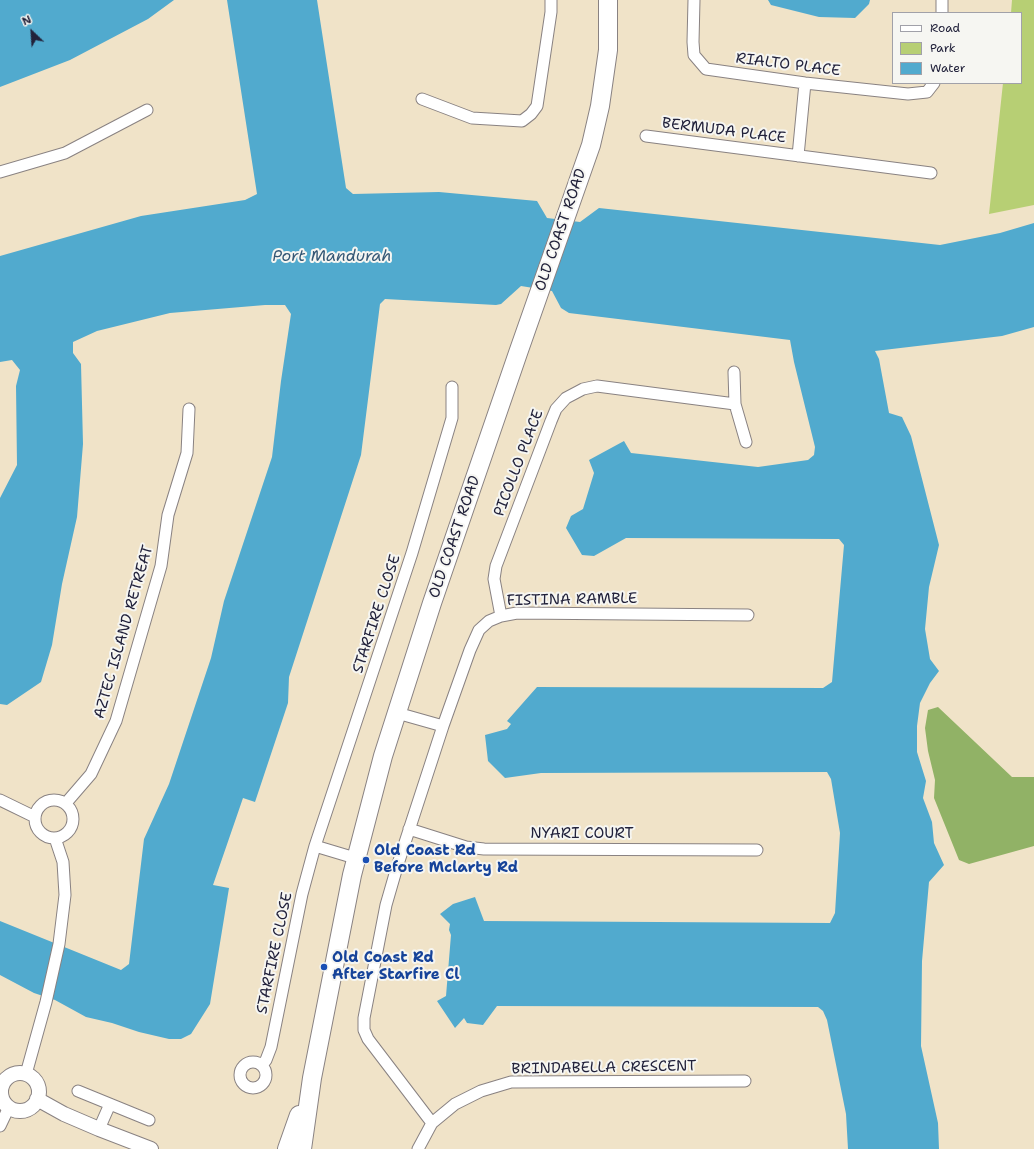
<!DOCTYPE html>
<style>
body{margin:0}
#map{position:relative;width:1034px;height:1149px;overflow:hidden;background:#f0e3c8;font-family:"Shantell Sans",sans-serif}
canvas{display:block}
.legend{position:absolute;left:892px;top:12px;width:130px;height:72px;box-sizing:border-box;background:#f6f6f2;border:1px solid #a1a1a9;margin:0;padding:5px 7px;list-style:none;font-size:12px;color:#22223b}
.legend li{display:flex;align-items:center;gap:8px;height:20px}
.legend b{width:20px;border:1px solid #a1a1a9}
.north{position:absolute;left:12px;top:12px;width:40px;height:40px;-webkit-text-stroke:3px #f6f6f2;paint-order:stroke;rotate:335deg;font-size:11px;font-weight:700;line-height:16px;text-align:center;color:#22223b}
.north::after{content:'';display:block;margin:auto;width:14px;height:18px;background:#22223b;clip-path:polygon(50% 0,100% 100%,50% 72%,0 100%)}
</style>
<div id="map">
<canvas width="1034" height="1149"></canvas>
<ul class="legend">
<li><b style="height:5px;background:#fff"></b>Road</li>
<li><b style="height:11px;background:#b7cf74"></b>Park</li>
<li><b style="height:11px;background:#51aace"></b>Water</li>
</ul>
<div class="north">N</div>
</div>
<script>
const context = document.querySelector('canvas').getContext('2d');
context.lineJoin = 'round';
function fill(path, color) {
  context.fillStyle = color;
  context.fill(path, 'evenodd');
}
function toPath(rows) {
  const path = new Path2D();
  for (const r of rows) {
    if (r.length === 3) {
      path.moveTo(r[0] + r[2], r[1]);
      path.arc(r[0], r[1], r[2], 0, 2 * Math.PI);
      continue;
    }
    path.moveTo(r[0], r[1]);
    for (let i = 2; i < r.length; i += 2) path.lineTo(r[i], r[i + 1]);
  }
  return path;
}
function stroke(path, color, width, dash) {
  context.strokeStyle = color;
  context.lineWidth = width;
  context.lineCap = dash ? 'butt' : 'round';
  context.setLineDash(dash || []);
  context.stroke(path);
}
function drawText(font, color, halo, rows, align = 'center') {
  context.font = font + ' "Shantell Sans",sans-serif';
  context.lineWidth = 4;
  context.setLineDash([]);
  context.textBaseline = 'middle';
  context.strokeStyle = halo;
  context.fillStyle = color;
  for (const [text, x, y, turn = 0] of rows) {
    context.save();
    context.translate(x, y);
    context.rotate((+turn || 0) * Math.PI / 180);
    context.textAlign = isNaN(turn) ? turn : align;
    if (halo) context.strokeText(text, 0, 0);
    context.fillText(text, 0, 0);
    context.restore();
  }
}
const green = toPath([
 [1012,0,1034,0,1034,205,989,214,1003,83,1021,83,1021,13,1011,13]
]);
const forest = toPath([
 [938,707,1012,777,1034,777,1034,846,969,864,959,860,934,798,935,780,928,751,925,728,928,710]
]);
const water = toPath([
 [0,0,174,0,148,19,70,60,0,87],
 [227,0,317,0,346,188,353,194,439,192,537,201,547,218,580,222,599,208,940,245,1000,233,1034,223,1034,327,1002,336,875,351,879,359,889,413,902,417,911,436,939,545,929,587,925,629,930,659,939,671,930,683,920,703,917,726,917,752,926,781,923,798,932,822,934,843,944,865,929,882,922,961,921,1046,938,1123,939,1149,848,1149,846,1114,827,1020,823,1011,818,1007,497,1006,483,1025,467,1023,464,1018,455,1028,437,1001,446,996,451,935,449,930,450,924,440,914,453,904,475,897,484,921,830,923,835,913,840,833,831,779,827,772,541,773,505,778,488,761,485,735,507,729,511,724,507,721,537,687,823,688,832,682,844,545,839,539,626,538,594,556,582,555,566,528,571,516,583,509,594,473,589,460,624,441,631,453,758,467,808,460,814,455,815,447,794,362,790,340,569,313,561,308,552,291,521,286,501,304,496,305,385,299,380,304,361,455,289,677,288,703,255,802,243,798,213,885,229,888,210,1004,191,1034,181,1039,169,1039,139,1032,112,1023,86,1017,55,1000,34,993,0,975,0,921,121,970,129,964,144,839,169,784,211,658,224,601,272,457,281,381,291,314,285,305,265,305,170,313,97,331,73,342,73,353,81,364,83,444,77,517,62,584,52,645,41,682,7,705,0,704,0,498,17,465,16,386,20,370,12,360,0,362,0,256,141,216,245,200,257,194],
 [768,0,870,0,869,4,855,18,819,17,771,5]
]);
const minor = toPath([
 [694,0,693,42,694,55,706,69,805,83,908,94,927,92,934,83],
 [942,13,942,0],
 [422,99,472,118,522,121,531,114,537,106,551,12,551,0],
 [646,136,931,173],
 [798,156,805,83],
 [0,172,65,153,147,110],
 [734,372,735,404],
 [501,616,494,579,496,566,551,421,556,409,566,398,583,389,597,386,735,404,746,442],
 [397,713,443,726,470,650,479,630,489,621,501,616,517,613,748,615],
 [54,819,19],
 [0,800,35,817],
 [66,803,91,774,116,721,161,566,168,515,187,453,189,409],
 [409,829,466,847,484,849,757,850],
 [355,858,315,846,412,553,452,418,452,387],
 [253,1075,13],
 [262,1065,266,1060,271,1047,302,894,315,846],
 [26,1074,46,1002,59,944,65,895,63,862,55,838],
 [78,1091,149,1120],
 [432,1123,368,1039,364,1030,364,1018,386,905,397,867,443,726],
 [0,1126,9,1107],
 [99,1129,110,1104],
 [418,1149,432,1123,455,1104,481,1091,511,1082,745,1081]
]);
const tertiary = toPath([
 [20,1092,19],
 [37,1099,64,1114,99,1129,151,1149]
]);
const primary = toPath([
 [287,1149,299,1115],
 [302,1149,312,1078,352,875,383,756,432,603,518,353,591,145,600,106,608,50,608,0]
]);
const markers = [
 [366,860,4,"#1a4fb4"],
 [324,967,4,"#1a4fb4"]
];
const streetNames = [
 ["RIALTO PLACE",788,65,7],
 ["BERMUDA PLACE",724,131,7],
 ["OLD COAST ROAD",561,230,-71],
 ["PICOLLO PLACE",519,463,-69],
 ["OLD COAST ROAD",455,537,-71],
 ["FISTINA RAMBLE",572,600,-1],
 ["STARFIRE CLOSE",377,614,-72],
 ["AZTEC ISLAND RETREAT",124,632,-74],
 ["NYARI COURT",582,834],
 ["STARFIRE CLOSE",275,953,-78],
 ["BRINDABELLA CRESCENT",604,1068,-1]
];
const transitNames = [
 ["Old Coast Rd",374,851],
 ["Before Mclarty Rd",374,868],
 ["Old Coast Rd",332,958],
 ["After Starfire Cl",332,975]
];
const waterNames = [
 ["Port Mandurah",332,257]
];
fill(green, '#b7cf74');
fill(forest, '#91b266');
fill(water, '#51aace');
stroke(minor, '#898282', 13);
stroke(tertiary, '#898282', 16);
stroke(primary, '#898282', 20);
stroke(minor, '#fff', 11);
stroke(tertiary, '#fff', 14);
stroke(primary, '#fff', 18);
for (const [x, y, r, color] of markers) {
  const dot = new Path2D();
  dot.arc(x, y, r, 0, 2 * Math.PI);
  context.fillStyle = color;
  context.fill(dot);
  stroke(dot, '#f6f6f2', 1.5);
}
drawText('15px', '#22223b', '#f6f6f2', streetNames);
drawText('bold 15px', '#164399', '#f6f6f2', transitNames, 'left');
drawText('italic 16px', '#355876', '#f6f6f2', waterNames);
</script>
